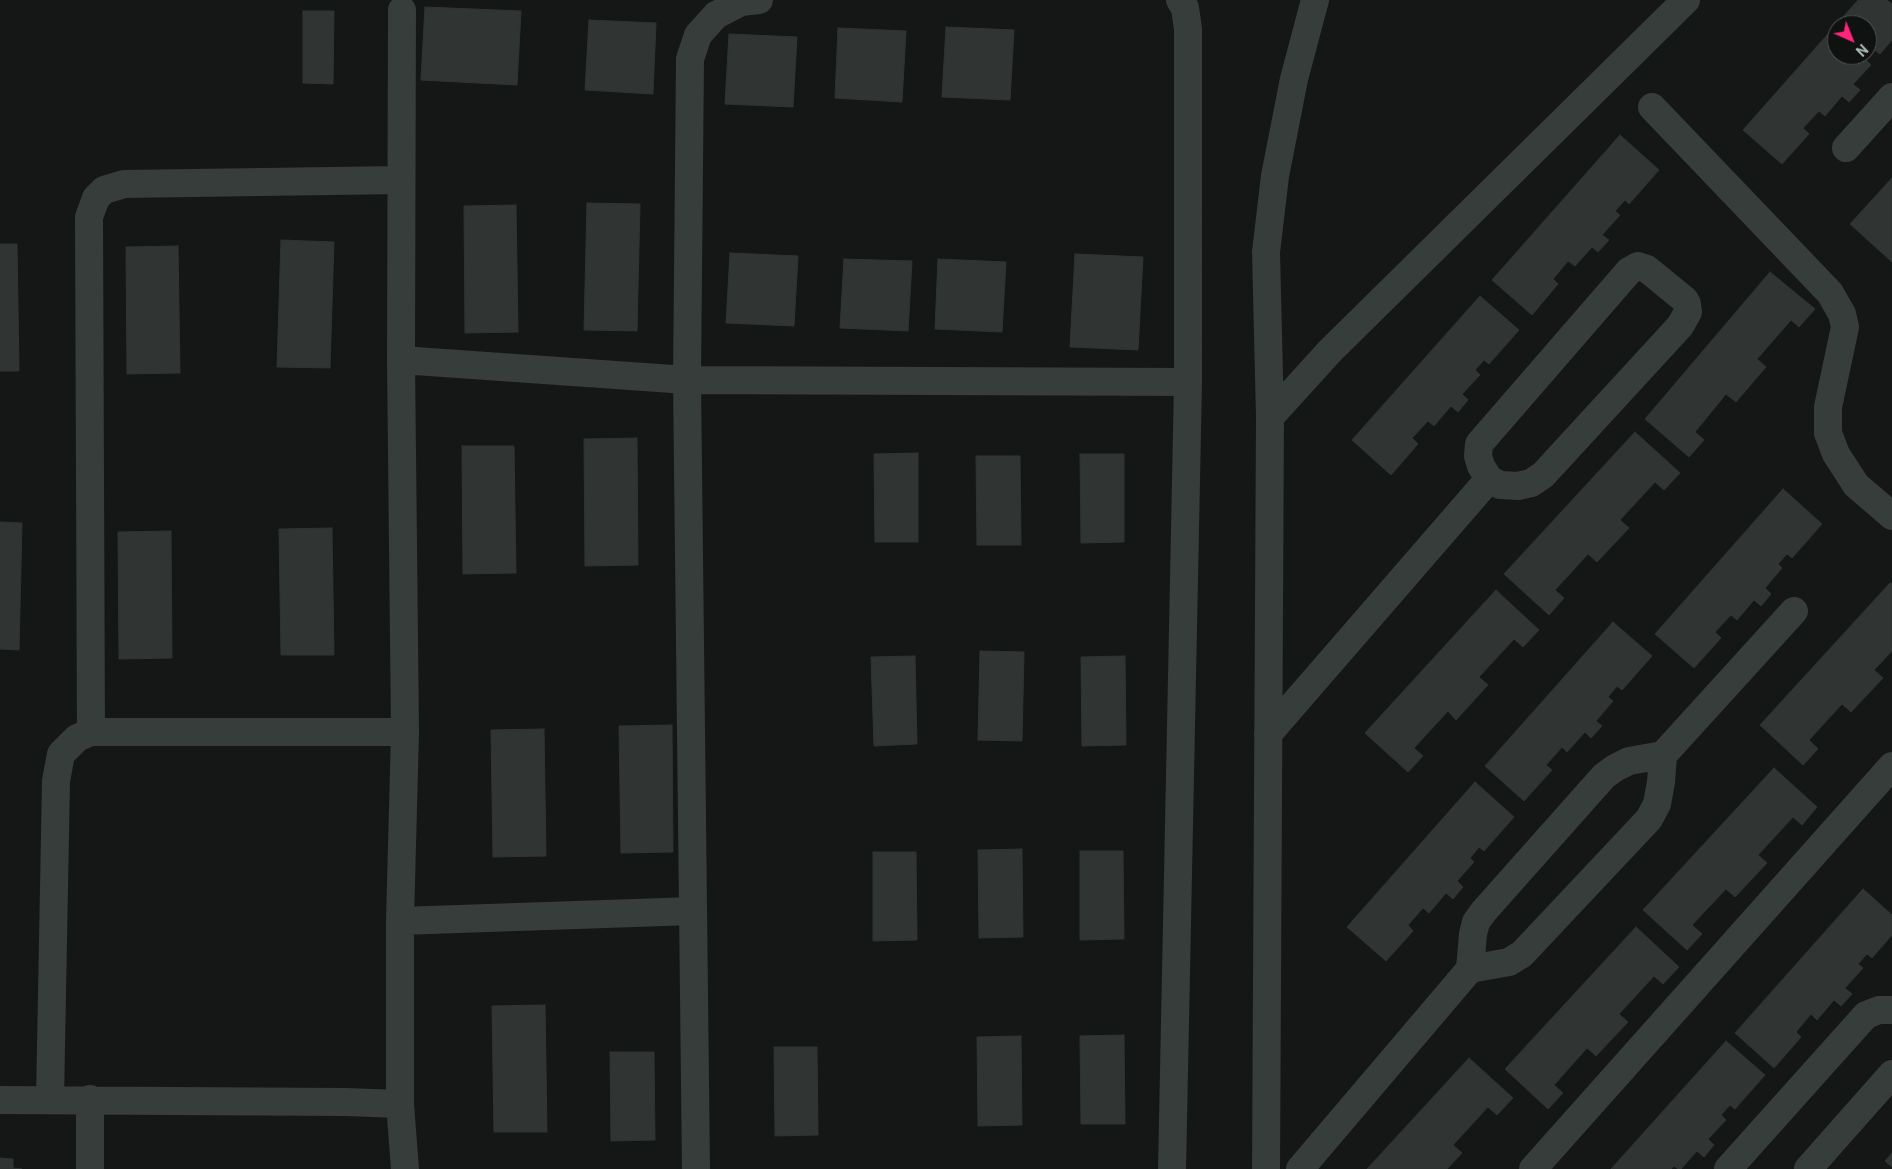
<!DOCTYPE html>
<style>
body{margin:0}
#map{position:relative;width:1892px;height:1169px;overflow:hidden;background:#151717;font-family:Roboto,sans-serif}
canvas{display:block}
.north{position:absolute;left:1827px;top:15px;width:50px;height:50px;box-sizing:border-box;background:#101212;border:1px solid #4c5552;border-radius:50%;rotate:136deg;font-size:14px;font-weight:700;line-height:20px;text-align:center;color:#a6b9b2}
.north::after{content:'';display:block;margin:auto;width:18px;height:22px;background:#ff257a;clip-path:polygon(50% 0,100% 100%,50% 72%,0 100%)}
</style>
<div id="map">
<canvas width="1892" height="1169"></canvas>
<div class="north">N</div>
</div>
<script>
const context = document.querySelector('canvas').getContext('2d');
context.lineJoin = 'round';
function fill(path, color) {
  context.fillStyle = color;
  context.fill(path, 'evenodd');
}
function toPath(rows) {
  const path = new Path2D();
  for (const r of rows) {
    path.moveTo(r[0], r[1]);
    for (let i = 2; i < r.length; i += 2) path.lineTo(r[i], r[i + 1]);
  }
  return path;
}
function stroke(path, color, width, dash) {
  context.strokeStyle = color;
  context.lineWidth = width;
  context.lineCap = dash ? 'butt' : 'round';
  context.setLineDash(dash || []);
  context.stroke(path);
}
const building = toPath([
 [1858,0,1887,0,1892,4,1892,40,1880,54,1875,50,1866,60,1871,65,1853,84,1860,90,1849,102,1842,96,1825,116,1819,111,1803,128,1809,134,1782,164,1743,130,1858,0],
 [1837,25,1867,25,1867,55,1837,55,1837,25],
 [425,7,521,11,517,85,421,80,425,7],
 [303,11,334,11,333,84,303,83,303,11],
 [589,20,656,23,653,94,585,90,589,20],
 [946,27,1014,30,1010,100,942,97,946,27],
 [838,28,906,31,902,102,835,98,838,28],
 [729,34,797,37,793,107,725,104,729,34],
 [1620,135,1659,170,1629,204,1625,200,1615,211,1620,215,1602,235,1609,240,1598,252,1592,247,1575,266,1568,261,1553,279,1558,284,1532,315,1492,280,1620,135],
 [1892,178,1892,262,1850,224,1892,178],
 [587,203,640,204,637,331,584,330,587,203],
 [516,205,518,332,465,333,464,206,516,205],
 [281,240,334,242,330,368,277,367,281,240],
 [0,244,17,244,19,371,0,371,0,244],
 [178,246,180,373,127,374,126,247,178,246],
 [730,253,798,256,794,326,726,323,730,253],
 [1075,254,1143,257,1138,350,1070,347,1075,254],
 [844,259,912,261,908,331,840,328,844,259],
 [938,259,1006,262,1002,332,935,329,938,259],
 [1770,272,1815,309,1799,327,1791,320,1757,359,1766,367,1736,402,1726,394,1695,432,1704,440,1689,457,1645,419,1770,272],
 [1480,296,1519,330,1489,364,1484,360,1475,370,1480,375,1462,394,1468,400,1458,412,1451,406,1434,426,1428,421,1412,438,1418,444,1391,475,1352,440,1480,296],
 [1635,432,1680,473,1664,490,1655,482,1620,520,1629,528,1597,562,1588,554,1555,590,1564,598,1549,615,1504,574,1635,432],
 [637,438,638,565,585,566,584,439,637,438],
 [462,446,514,446,516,573,463,574,462,446],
 [918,453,918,542,875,542,874,454,918,453],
 [1080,454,1124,454,1124,542,1081,543,1080,454],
 [976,456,1020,456,1021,545,977,545,976,456],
 [1783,489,1822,524,1792,558,1787,554,1778,564,1782,568,1765,588,1771,594,1761,606,1754,600,1737,620,1731,615,1715,632,1721,638,1694,668,1655,634,1783,489],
 [0,522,22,523,19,650,0,649,0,522],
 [332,528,334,655,281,655,279,529,332,528],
 [171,531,172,658,119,659,118,532,171,531],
 [1890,583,1892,584,1892,651,1874,670,1883,678,1851,712,1842,704,1809,740,1818,749,1803,765,1760,725,1890,583],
 [1496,590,1539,630,1523,647,1514,639,1479,677,1488,685,1456,720,1448,711,1414,748,1423,756,1408,772,1365,733,1496,590],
 [1613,622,1652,656,1622,690,1617,686,1608,697,1613,701,1596,721,1602,726,1591,738,1585,732,1567,752,1562,747,1546,765,1552,770,1524,801,1485,766,1613,622],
 [980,651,1024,652,1022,741,978,740,980,651],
 [915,656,917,744,874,746,871,657,915,656],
 [1125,656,1126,745,1082,746,1081,657,1125,656],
 [672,725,673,852,621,853,619,726,672,725],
 [544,729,546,856,493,857,491,730,544,729],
 [1774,768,1817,807,1802,825,1793,817,1758,855,1767,863,1735,897,1726,889,1692,925,1702,934,1687,950,1643,910,1774,768],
 [1475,782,1514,817,1484,851,1479,847,1470,858,1474,862,1457,881,1463,887,1453,899,1446,893,1429,913,1423,908,1408,925,1413,931,1386,961,1347,927,1475,782],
 [1022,849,1023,937,979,938,978,850,1022,849],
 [1080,851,1123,851,1124,939,1080,940,1080,851],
 [873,852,916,852,917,940,873,941,873,852],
 [1863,889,1892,915,1892,935,1872,958,1867,954,1858,964,1863,968,1845,988,1852,994,1841,1006,1834,1000,1817,1020,1811,1014,1796,1032,1801,1037,1774,1068,1735,1033,1863,889],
 [1636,927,1679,967,1663,984,1654,976,1619,1014,1628,1022,1596,1056,1587,1048,1554,1085,1563,1093,1548,1109,1505,1069,1636,927],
 [545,1005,547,1132,494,1132,492,1006,545,1005],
 [1124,1035,1125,1124,1081,1124,1080,1036,1124,1035],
 [1021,1036,1022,1125,978,1126,977,1037,1021,1036],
 [1726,1041,1765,1075,1735,1109,1730,1105,1721,1115,1726,1120,1708,1139,1714,1145,1704,1157,1697,1151,1681,1169,1678,1169,1674,1166,1671,1169,1611,1169,1726,1041],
 [774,1047,817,1047,818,1135,775,1136,774,1047],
 [610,1052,654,1052,655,1140,611,1141,610,1052],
 [1469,1058,1513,1098,1497,1115,1488,1107,1453,1145,1462,1153,1447,1169,1367,1169,1469,1058],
 [1892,1153,1892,1167,1885,1161,1892,1153],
 [0,1158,13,1159,13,1168,22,1169,0,1169,0,1158]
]);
const minor = toPath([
 [1652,107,1830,293,1842,314,1845,327,1828,407,1828,433,1836,454,1856,485,1892,516],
 [1846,148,1892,97],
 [1638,266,1647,269,1685,300,1687,304,1688,312,1680,326,1543,475,1531,483,1518,486,1500,485,1489,479,1481,466,1478,456,1479,444,1629,271,1638,266],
 [401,360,402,10],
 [1270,417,1330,351,1686,0],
 [91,732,89,217,96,198,104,190,124,184,401,180],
 [1268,734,1489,479],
 [400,921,693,911],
 [1470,969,1509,962,1522,954,1649,819,1657,804,1661,782,1663,755],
 [50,1099,56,781,61,754,77,738,91,732,405,732],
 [90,1099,90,1169],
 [0,1100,346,1102,400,1104],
 [405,1169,400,1104,400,921,405,732,401,360,687,380,1188,382],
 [696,1169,687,380,690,59,698,35,716,15,741,2,759,0],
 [1172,1169,1188,382,1188,29,1185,8,1180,0],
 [1266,1169,1270,417,1266,252,1275,176,1294,79,1315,0],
 [1300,1169,1470,969,1473,934,1476,922,1484,911,1604,776,1615,768,1629,761,1663,755,1794,611],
 [1533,1169,1892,766],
 [1728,1169,1866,1015,1879,1010,1892,1010],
 [1808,1169,1892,1074]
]);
fill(building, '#303433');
stroke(building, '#2f3433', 1);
stroke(minor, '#363d3b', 28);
</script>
